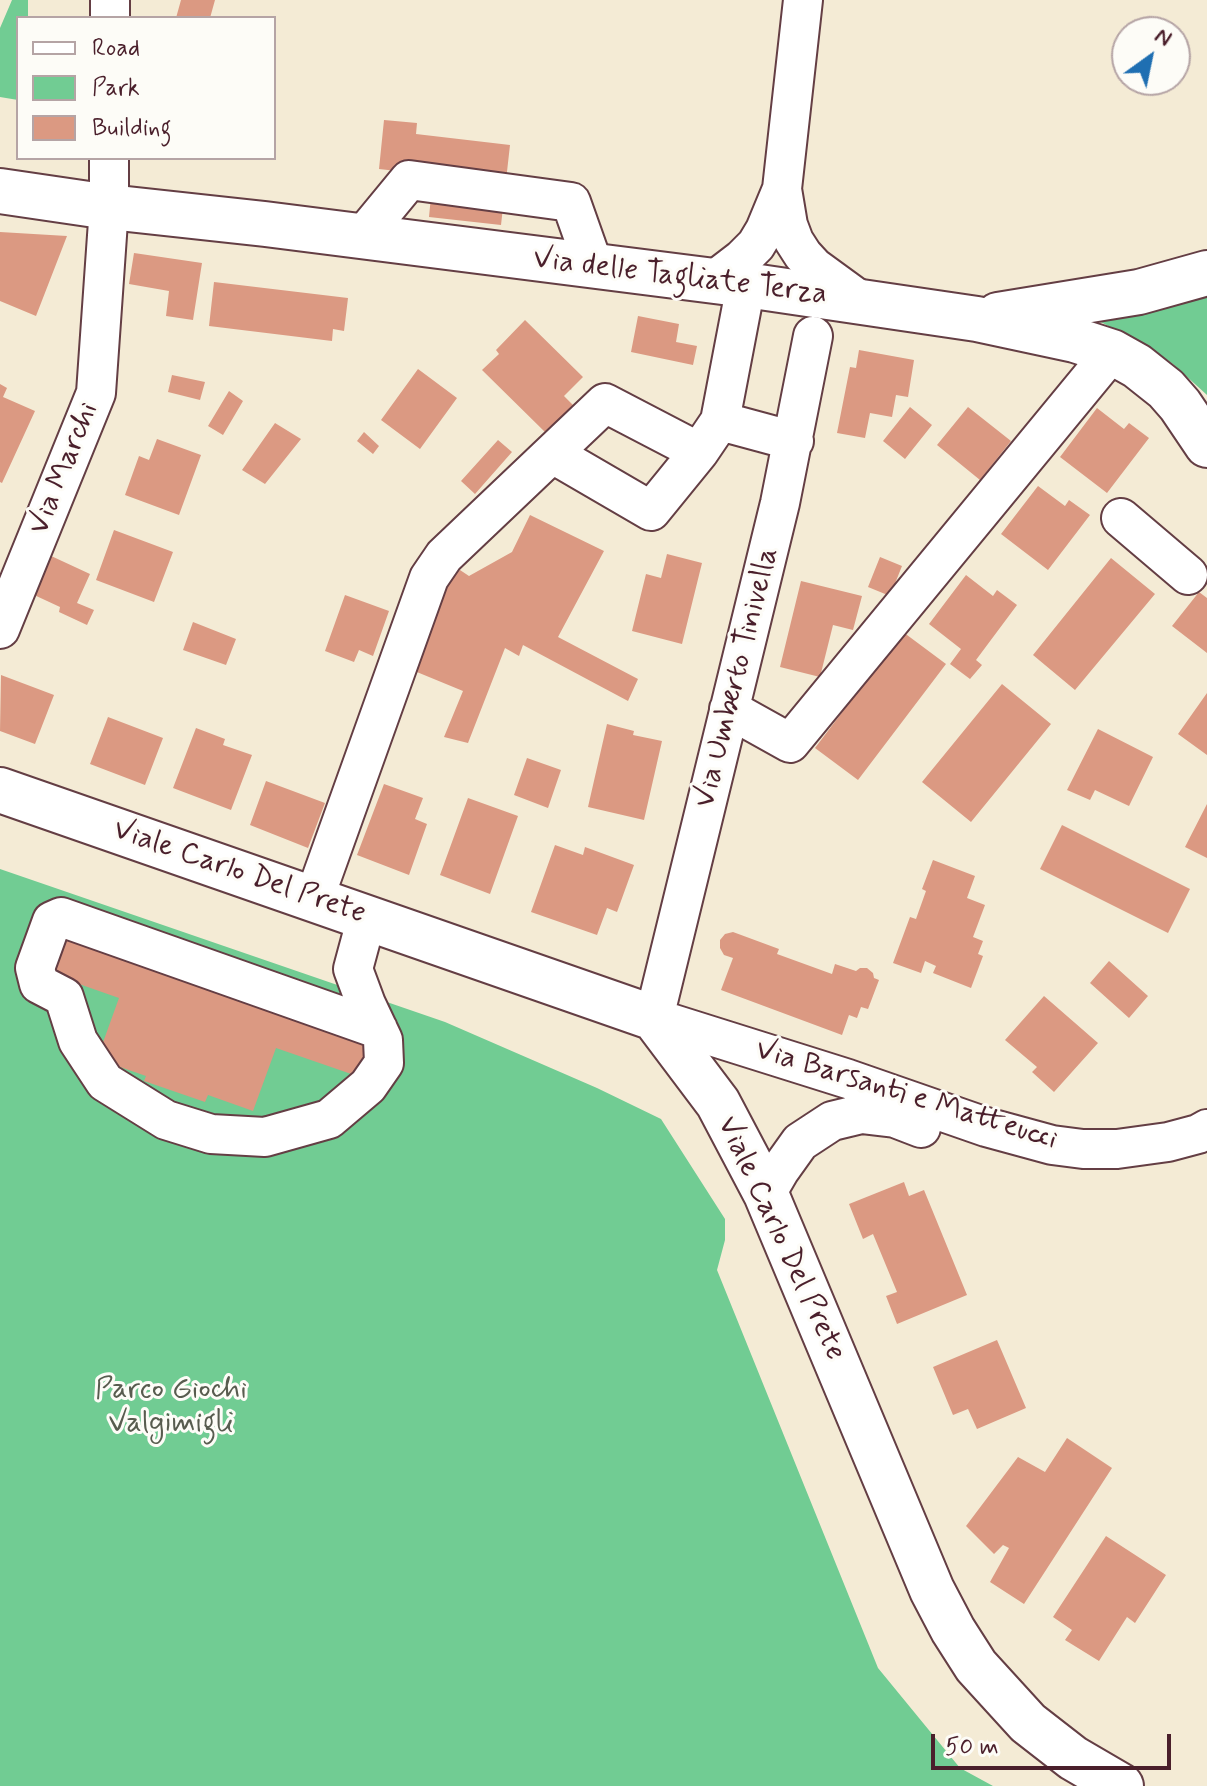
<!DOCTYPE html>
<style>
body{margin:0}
#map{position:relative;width:1207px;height:1786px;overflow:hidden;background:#f4ebd5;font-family:Mynerve,sans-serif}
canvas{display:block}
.legend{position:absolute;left:16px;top:16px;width:260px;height:144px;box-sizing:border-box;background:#fdfcf7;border:2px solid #b5a4a5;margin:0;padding:10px 14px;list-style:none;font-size:24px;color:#4a1f2b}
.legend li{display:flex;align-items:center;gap:16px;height:40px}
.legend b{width:40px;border:2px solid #b5a4a5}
.north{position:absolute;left:1111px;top:16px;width:80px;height:80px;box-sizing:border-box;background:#fdfcf7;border:2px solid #b5a4a5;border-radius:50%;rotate:33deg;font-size:22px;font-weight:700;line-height:32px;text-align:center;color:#4a1f2b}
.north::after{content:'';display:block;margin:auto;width:28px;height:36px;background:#1f6fb2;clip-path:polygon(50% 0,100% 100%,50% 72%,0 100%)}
.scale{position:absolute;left:931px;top:1734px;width:240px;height:36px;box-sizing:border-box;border:4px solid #4a1f2b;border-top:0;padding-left:10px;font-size:24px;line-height:28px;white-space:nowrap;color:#4a1f2b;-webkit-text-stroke:6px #fdfcf7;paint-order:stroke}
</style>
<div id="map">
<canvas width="1207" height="1786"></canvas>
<ul class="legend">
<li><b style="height:10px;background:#fff"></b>Road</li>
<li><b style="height:22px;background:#71cc93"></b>Park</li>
<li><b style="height:22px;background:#db9982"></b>Building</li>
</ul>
<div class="north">N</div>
<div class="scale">50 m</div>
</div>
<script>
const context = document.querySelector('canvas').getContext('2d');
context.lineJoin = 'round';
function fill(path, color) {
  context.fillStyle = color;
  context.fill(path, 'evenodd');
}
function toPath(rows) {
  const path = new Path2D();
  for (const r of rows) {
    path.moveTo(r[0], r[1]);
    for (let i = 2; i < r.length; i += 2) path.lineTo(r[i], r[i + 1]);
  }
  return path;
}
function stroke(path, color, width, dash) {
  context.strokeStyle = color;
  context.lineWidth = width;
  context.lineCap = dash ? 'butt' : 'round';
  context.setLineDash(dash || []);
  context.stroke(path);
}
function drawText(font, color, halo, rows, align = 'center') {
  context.font = font + ' Mynerve,sans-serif';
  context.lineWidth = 6;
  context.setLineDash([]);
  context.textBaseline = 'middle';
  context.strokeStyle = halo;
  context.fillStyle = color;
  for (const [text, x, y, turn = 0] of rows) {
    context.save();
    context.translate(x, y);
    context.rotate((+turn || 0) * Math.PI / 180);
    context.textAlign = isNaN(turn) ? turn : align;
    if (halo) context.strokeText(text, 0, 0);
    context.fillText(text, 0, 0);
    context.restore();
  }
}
const green = toPath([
 [12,0,28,0,28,18,18,18,18,100,0,97,0,28],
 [1207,290,1207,395,1173,364,1152,349,1097,320],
 [0,869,445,1022,597,1088,661,1119,725,1219,725,1240,717,1270,878,1668,960,1768,993,1786,0,1786]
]);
const building = toPath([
 [181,0,215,0,210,18,176,18],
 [384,120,417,123,416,134,510,145,501,225,429,217,434,165,415,173,379,169],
 [0,232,67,236,36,316,0,301],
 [134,253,202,263,193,320,166,316,169,291,129,284],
 [214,282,348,298,344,331,333,329,332,341,209,326],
 [638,316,679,324,676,342,697,346,693,365,631,352],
 [525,320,583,377,564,396,574,406,547,434,482,370,499,354,496,350],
 [859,350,914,360,908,397,896,395,892,417,870,413,865,438,837,433,850,367,856,368],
 [418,369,457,398,420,449,381,420],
 [172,375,205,382,200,400,168,392],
 [0,384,7,388,3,397,35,411,2,483,0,482],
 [229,391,243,401,223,435,208,426],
 [910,407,932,425,905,459,883,441],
 [968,407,1011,441,980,480,937,445],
 [1097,408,1124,429,1129,423,1149,438,1107,493,1060,457],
 [275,423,301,439,265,484,242,470],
 [364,432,379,446,373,454,357,441],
 [157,439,201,455,179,515,125,495,139,456,149,460],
 [498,440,512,452,475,494,461,481],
 [1038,486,1065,506,1069,500,1090,515,1048,570,1001,534],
 [530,515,604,551,558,637,638,679,628,701,523,645,519,656,505,648,468,743,444,737,463,691,412,670,444,578,460,570,469,576,512,552],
 [114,530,173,552,154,602,96,580],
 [667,554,702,563,682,644,632,631,646,574,661,578],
 [49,555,90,574,77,603,94,610,87,625,59,612,60,607,32,594],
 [880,557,902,566,890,596,868,587],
 [1111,558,1155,594,1075,690,1033,655],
 [966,575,993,596,997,590,1017,605,976,660,982,665,970,679,950,664,961,649,929,624],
 [801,581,862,596,853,630,833,625,820,677,780,667],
 [1199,592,1207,598,1207,653,1172,626],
 [345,595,389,611,373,656,359,650,354,662,325,651],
 [193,622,236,639,226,665,183,650],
 [903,632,946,664,858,780,815,748],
 [1,675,54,695,35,744,0,731],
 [1002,684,1051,724,971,822,922,782],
 [1207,693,1207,755,1178,734],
 [108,717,163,738,145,785,90,764],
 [607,724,634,731,633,735,662,741,644,820,588,807],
 [196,728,225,739,223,745,252,755,231,810,173,788],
 [1098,729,1153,757,1129,806,1095,790,1090,800,1067,790],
 [527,758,561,770,548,808,514,795],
 [266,781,325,803,308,848,250,825],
 [384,784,423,798,415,819,427,824,409,875,357,855],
 [468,798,518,816,490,894,440,875],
 [1207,804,1207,858,1185,847],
 [1062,825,1190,889,1168,933,1040,869],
 [555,845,583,855,585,847,634,865,617,912,607,908,597,935,531,912],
 [933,860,975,876,967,898,985,905,973,937,983,941,978,954,983,956,971,988,933,973,936,966,925,961,921,973,893,963,910,917,916,919,926,891,922,889],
 [57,929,370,1039,357,1076,276,1048,253,1111,208,1095,205,1102,144,1081,146,1076,97,1059,119,998,42,971],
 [733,932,779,949,777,954,832,974,835,964,856,971,860,968,867,968,873,973,874,978,879,980,868,1009,861,1007,857,1018,849,1015,842,1035,721,990,733,958,724,955,720,948,720,940,725,934],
 [1109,961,1148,996,1129,1018,1090,983],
 [1044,996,1098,1043,1054,1092,1032,1072,1037,1067,1005,1040],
 [904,1182,909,1196,924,1190,967,1295,897,1324,886,1296,897,1292,873,1234,863,1239,849,1204],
 [997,1340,1026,1408,977,1429,968,1409,953,1415,933,1367],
 [1067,1438,1112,1468,1024,1604,990,1582,1009,1548,1003,1545,994,1554,966,1526,1018,1457,1045,1472],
 [1106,1536,1166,1575,1135,1623,1127,1617,1099,1661,1065,1640,1072,1630,1053,1617]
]);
const minor = toPath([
 [110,18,110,0],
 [782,189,788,225,794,241,803,255,814,267,862,302],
 [362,237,409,180,571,202,594,267],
 [712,282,742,259,756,245,765,230,782,189,803,0],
 [813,336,780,503,654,1018,848,1079,986,1127,1052,1145,1083,1149,1117,1149,1168,1142,1198,1134,1207,1129],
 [720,421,794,441],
 [553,454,651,511,699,452],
 [1121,518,1188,575],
 [0,629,96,393,109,207,109,158],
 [729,709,790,743,1112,352],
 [314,899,429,578,444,556,605,403,699,452,720,421,746,285],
 [367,917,353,969,366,1004,383,1040,384,1063,368,1086,329,1119,265,1137,211,1134,166,1120,105,1082,78,1041,64,997,39,984,35,968,52,921,61,917,378,1029],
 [766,1194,780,1170,800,1142,832,1121,861,1114,895,1118,921,1128]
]);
const major = toPath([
 [0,191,109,207,265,224,746,285,977,319,1075,340,1112,352,1137,366,1166,389,1180,405,1207,445],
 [998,315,1139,292,1207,273],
 [0,790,654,1018,718,1103,766,1194,932,1590,953,1630,976,1666,1028,1723,1073,1758,1121,1786]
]);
const streetNames = [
 ["Via delle Tagliate Terza",680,278,7],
 ["Via Marchi",65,469,-68],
 ["Via Umberto Tinivella",738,678,-76],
 ["Viale Carlo Del Prete",239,873,19],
 ["Via Barsanti e Matteucci",906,1096,17],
 ["Viale Carlo Del Prete",780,1239,65]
];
const parkNames = [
 ["Parco Giochi",171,1391],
 ["Valgimigli",171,1425]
];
fill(green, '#71cc93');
fill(building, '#db9982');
stroke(minor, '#643e44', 42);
stroke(major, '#643e44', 48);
stroke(minor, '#fff', 38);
stroke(major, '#fff', 44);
drawText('30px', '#4a1f2b', '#fdfcf7', streetNames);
drawText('30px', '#585c4f', '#fdfcf7', parkNames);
</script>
